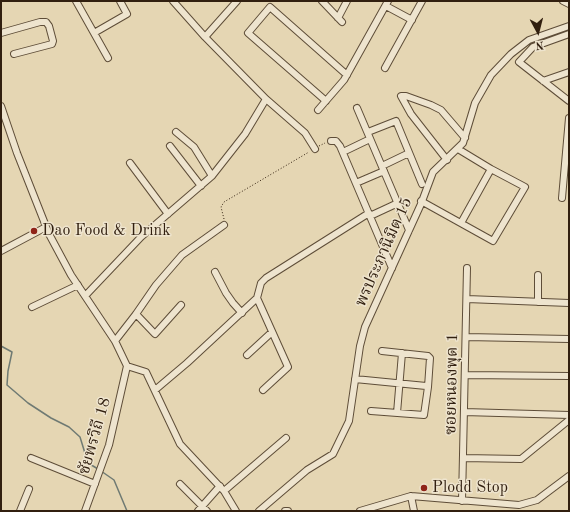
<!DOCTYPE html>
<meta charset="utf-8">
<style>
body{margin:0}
#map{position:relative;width:570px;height:512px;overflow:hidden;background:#e5d6b3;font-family:"Old Standard TT",serif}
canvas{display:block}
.frame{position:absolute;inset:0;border:2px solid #311f0f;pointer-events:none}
.north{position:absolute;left:518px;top:12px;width:40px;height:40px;-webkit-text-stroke:3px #eee4ce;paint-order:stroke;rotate:173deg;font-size:11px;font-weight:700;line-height:16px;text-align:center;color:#311f0f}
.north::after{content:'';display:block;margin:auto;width:14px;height:18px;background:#311f0f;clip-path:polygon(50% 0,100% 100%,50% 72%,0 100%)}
</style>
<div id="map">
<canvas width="570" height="512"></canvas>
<div class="frame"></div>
<div class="north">N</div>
</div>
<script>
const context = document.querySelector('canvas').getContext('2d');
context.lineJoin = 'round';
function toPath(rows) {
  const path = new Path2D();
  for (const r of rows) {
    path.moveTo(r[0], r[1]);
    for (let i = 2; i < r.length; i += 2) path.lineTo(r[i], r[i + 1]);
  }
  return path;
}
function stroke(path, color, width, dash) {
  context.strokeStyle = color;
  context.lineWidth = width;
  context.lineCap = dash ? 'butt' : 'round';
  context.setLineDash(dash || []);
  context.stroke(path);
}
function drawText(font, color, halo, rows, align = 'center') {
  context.font = font + ' "Old Standard TT","Noto Serif Thai",serif';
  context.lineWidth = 3;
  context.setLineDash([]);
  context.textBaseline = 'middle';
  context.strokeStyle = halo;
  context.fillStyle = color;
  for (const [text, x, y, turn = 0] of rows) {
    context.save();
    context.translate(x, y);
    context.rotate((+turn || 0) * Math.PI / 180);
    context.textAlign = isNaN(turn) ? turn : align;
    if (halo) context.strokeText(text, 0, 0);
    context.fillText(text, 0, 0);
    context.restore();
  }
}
const stream = toPath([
 [1,346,12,352,8,371,7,385,28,403,51,418,69,427,80,437,88,463,98,469],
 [101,471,114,480,127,511]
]);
const path = toPath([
 [319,146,325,143],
 [224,219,221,207,224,202,309,152]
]);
const minor = toPath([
 [76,1,108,58],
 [173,1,205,37,266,99,305,133,315,149],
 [322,1,342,22],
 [563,1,569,4],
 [386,6,412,20],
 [338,18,347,1],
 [1,33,40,22,46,22,49,26,53,41,52,44,14,54],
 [94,33,127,14,120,1],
 [569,34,533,47,519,62,569,101],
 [205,37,237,1],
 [385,68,422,1],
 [543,81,569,72],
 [326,101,248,33,270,7,347,75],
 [1,106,17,153,49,234,71,275,115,341,127,366],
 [357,108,409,230],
 [318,110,344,80,388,1],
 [176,132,194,147,212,176],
 [368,132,396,121,422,184],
 [331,141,336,141,340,146,392,268],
 [170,146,201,186],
 [343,152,370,139],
 [447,160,411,114,401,96,406,96,431,105,441,110,465,138],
 [130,163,168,214],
 [382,166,409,153],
 [356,183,384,171],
 [562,198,569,118],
 [421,201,493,241,525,187,491,169,458,149],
 [370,216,398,203],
 [461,223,491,169],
 [1,251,46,227],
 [215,272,226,293,233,303,242,313],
 [85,296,141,237,212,176,245,134,266,99],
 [467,299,569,303],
 [538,302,538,275],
 [32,307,78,285],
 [136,314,155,334,181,305],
 [466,337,569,339],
 [115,341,136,314,156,285,182,255,224,225],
 [382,351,428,356,430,358,428,387],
 [247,355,272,332],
 [127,366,146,372,180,444,224,491,236,511],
 [465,375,569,376],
 [355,379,426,386,428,387,424,415,371,411],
 [155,390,187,363,257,298],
 [263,390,288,367,257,298,261,283,266,278,369,213],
 [464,412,569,415],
 [397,413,402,353],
 [31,458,95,484],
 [463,458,521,459,569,420],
 [180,484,207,511],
 [224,491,286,438],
 [411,496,414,511],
 [462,501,467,268],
 [20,511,29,489],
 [85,511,109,445,127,366],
 [198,511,220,486],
 [259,511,307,470,333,454,349,421,360,346,365,327,421,204,433,172,463,143,475,103,491,75,511,54,529,40,569,26],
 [285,511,288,511],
 [360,511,411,496,519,505,537,500,569,476]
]);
const markers = [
 [34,231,4,"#8f2418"],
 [424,488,4,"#8f2418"]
];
const poiNames = [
 ["Dao Food & Drink",42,231],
 ["Plodd Stop",432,488]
];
const streetNames = [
 ["พรประภานิมิต 15",384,252,-66],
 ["ซอยหนองพุด 1",452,384,-89],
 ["ชัยพรวิถี 18",95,436,-74]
];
stroke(stream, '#6f7a73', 1.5);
stroke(minor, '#5e4d38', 8);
stroke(path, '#311f0f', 1, [1, 2]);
stroke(minor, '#eee4ce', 6);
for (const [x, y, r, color] of markers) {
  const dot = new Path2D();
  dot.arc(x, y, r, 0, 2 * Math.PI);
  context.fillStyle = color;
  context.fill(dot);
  stroke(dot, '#eee4ce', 1.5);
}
drawText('16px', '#311f0f', '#eee4ce', poiNames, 'left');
drawText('16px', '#311f0f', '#eee4ce', streetNames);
</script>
